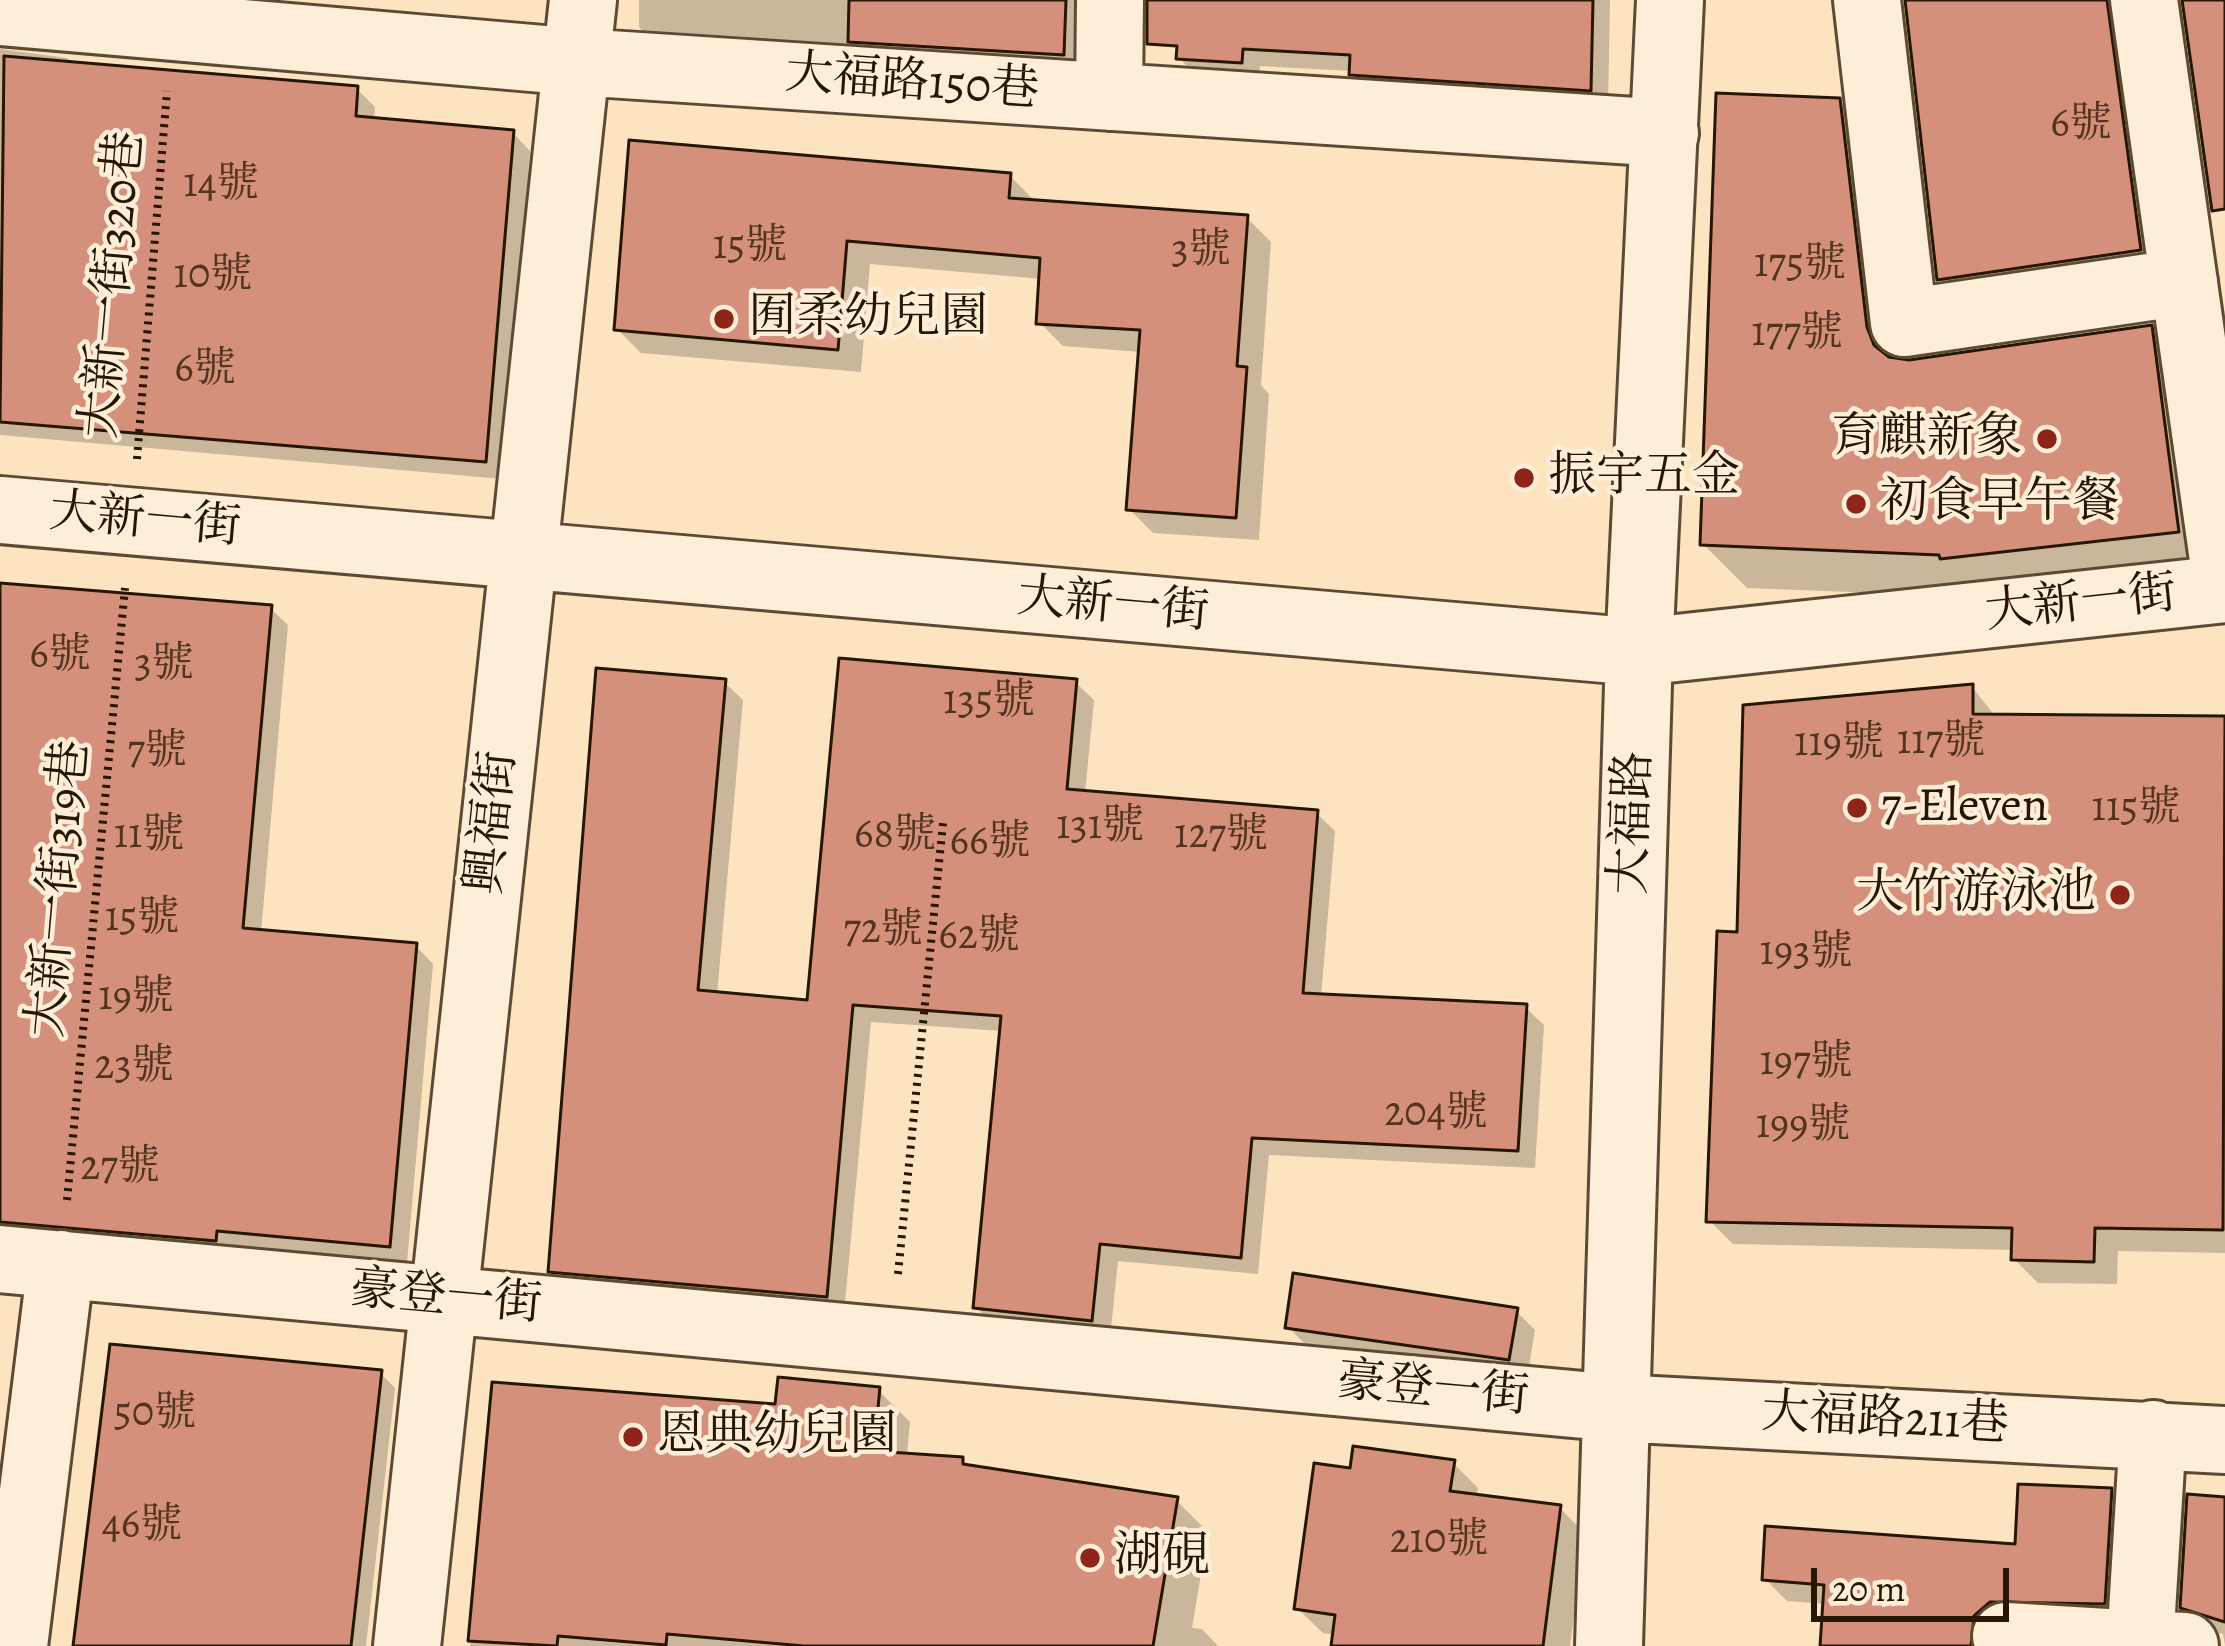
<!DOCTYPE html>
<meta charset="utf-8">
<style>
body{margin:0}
#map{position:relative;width:2225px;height:1646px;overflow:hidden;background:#fde4c1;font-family:Alegreya,serif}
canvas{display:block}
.scale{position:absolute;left:1811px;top:1568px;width:198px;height:54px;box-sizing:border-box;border:6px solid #271602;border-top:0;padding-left:15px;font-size:36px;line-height:42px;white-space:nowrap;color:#271602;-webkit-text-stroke:9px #feedd7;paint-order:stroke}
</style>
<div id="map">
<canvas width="2225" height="1646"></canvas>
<div class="scale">20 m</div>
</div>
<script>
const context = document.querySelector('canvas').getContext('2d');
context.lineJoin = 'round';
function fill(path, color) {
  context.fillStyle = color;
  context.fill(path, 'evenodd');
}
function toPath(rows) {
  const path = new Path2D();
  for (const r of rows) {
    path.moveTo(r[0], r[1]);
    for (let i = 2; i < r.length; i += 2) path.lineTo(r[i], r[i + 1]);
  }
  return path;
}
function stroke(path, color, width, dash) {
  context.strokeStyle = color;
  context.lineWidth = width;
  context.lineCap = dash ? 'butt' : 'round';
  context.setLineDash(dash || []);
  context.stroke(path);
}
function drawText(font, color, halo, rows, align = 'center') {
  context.font = font + ' Alegreya,"Noto Serif TC",serif';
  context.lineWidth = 9;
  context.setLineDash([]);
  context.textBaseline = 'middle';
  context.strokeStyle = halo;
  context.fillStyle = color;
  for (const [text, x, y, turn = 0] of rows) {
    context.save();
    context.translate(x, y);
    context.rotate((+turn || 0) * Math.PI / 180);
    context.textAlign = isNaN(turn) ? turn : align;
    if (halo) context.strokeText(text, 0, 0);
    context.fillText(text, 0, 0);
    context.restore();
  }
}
const shadow = toPath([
 [639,0,1083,0,1080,71,656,45,639,27],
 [1182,0,1610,0,1608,107,1370,91,1352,71,1260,66,1259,79,1197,76,1179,58],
 [1908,0,2141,0,2165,274,1964,304,1940,279],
 [0,49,67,58,73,65,357,89,375,107,374,120,512,132,530,151,503,479,0,435],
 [1839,101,1884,145,1908,363,2151,328,2195,372,2224,575,1982,597,1747,588,1703,544],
 [1010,176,1034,200,1247,218,1271,242,1261,385,1269,394,1259,540,1153,533,1129,509,1141,352,1063,346,1039,322,1042,279,870,264,861,372,641,353,617,329],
 [0,585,270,608,288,625,261,933,416,946,433,964,407,1263,234,1248,0,1238],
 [724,682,743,700,717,995,810,1003,1075,682,1094,700,1085,794,1316,813,1335,831,1321,997,1525,1007,1544,1025,1535,1168,1269,1155,1258,1274,1118,1261,1110,1338,994,1325,976,1307,1002,1031,871,1022,844,1314,569,1289,551,1271],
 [1972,687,1996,717,2225,719,2225,1253,2118,1251,2117,1284,2038,1283,2014,1259,2014,1250,1733,1244,1709,1220,1740,935],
 [1516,1311,1535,1330,1527,1378,1307,1346,1288,1327],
 [380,1373,395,1388,366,1646,77,1646],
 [494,1385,778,1408,878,1390,910,1422,907,1456,962,1460,970,1468,1176,1500,1208,1532,1192,1628,1202,1629,1218,1646,470,1646],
 [1453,1463,1478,1488,1477,1497,1560,1508,1585,1534,1570,1646,1334,1646,1335,1635,1323,1633,1297,1608,1352,1471],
 [2111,1491,2133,1513,2126,1625,1993,1646,1823,1646,1826,1604,1787,1601,1765,1579,2017,1547],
 [2225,1500,2225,1645,2223,1634,2205,1629,2183,1607]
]);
const building = toPath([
 [849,0,1066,0,1064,55,848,42,849,0],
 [1147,0,1593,0,1591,91,1349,75,1350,55,1243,49,1242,63,1176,59,1177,46,1147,44,1147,0],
 [1905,0,2107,0,2141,250,1937,280,1905,0],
 [2182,0,2225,0,2225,209,2212,211,2182,0],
 [4,56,358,86,356,116,514,130,486,462,0,422,4,56],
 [1716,93,1840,98,1867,327,1874,345,1889,357,1909,360,2152,325,2179,532,1940,559,1939,555,1700,545,1716,93],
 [629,140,1011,173,1009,198,1248,215,1237,366,1247,367,1236,518,1126,510,1140,330,1036,324,1040,258,847,241,838,350,614,330,629,140],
 [0,583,272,605,243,928,417,943,390,1247,217,1231,216,1241,0,1222,0,583],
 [839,658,1077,679,1067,789,1318,810,1303,993,1527,1004,1518,1151,1252,1138,1241,1258,1100,1244,1092,1321,973,1308,1001,1016,853,1005,827,1297,548,1272,596,668,726,679,698,990,807,1000,839,658],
 [1973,684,1973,714,2225,716,2223,1230,2095,1228,2094,1262,2011,1260,2012,1228,1706,1222,1717,931,1737,932,1743,705,1973,684],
 [1293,1273,1518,1308,1509,1360,1285,1328,1293,1273],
 [110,1344,382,1370,351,1646,73,1646,110,1344],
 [778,1377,880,1387,874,1451,963,1457,963,1464,1178,1497,1153,1646,804,1646,667,1634,666,1645,558,1636,557,1646,468,1641,492,1382,775,1404,778,1377],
 [1353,1446,1455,1460,1450,1491,1561,1505,1543,1646,1331,1646,1335,1615,1294,1609,1314,1463,1350,1468,1353,1446],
 [2018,1484,2112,1488,2105,1604,1990,1602,1974,1616,1971,1646,1820,1646,1824,1585,1762,1580,1765,1526,2015,1544,2018,1484],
 [2187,1494,2225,1497,2225,1622,2180,1608,2187,1494]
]);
const path = toPath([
 [137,459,167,91],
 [67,1200,125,588],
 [898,1274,943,823]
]);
const minor = toPath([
 [1867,0,1904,323,2184,282],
 [2144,0,2225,574],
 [0,12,578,62,1665,133],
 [1109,97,1110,0],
 [0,510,1639,652,2225,589],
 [0,1259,1616,1408,2225,1440],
 [2153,1434,2140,1644,2185,1646],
 [2006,1636,2140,1644],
 [14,1646,61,1264],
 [407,1646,583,0],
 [1609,1646,1639,652,1670,0]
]);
const markers = [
 [724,319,12,"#8f2418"],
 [2047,439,12,"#8f2418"],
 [1524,478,12,"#8f2418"],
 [1856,504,12,"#8f2418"],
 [1857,808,12,"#8f2418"],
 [2120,895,12,"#8f2418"],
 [633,1437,12,"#8f2418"],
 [1090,1558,12,"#8f2418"]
];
const numberNames = [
 ["6號",2081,126],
 ["14號",221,186],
 ["15號",750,248],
 ["3號",1201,252],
 ["175號",1800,266],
 ["10號",213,277],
 ["177號",1797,335],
 ["6號",205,371],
 ["6號",60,657],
 ["3號",164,666],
 ["135號",989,703],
 ["117號",1941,743],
 ["119號",1839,745],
 ["7號",157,753],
 ["115號",2136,810],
 ["131號",1100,828],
 ["11號",149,837],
 ["68號",895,837],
 ["127號",1221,837],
 ["66號",990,844],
 ["15號",142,920],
 ["72號",883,932],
 ["62號",979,938],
 ["193號",1806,954],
 ["19號",136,999],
 ["197號",1806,1064],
 ["23號",134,1068],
 ["204號",1436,1115],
 ["199號",1803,1127],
 ["27號",120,1169],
 ["50號",155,1415],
 ["46號",142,1527],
 ["210號",1439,1542]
];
const streetNames = [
 ["大福路150巷",912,84,4],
 ["大新一街320巷",115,285,-85],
 ["大新一街",145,522,5],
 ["大新一街",2081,605,-6],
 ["大新一街",1113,607,5],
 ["興福街",494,823,-84],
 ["大福路",1634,823,-88],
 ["大新一街319巷",61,889,-85],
 ["豪登一街",446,1299,5],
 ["豪登一街",1433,1391,5],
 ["大福路211巷",1885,1421,3]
];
const poiNames = [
 ["囿柔幼兒園",748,319],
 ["育麒新象",2023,439,"right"],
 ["振宇五金",1548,478],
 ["初食早午餐",1880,504],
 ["7-Eleven",1881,808],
 ["大竹游泳池",2096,895,"right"],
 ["恩典幼兒園",657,1437],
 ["湖硯",1114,1558]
];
fill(shadow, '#0003');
fill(building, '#d5907b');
stroke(building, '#271602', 3);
stroke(minor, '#5c4a32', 72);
stroke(path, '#271602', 8, [3, 6]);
stroke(minor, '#feedd7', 66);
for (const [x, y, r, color] of markers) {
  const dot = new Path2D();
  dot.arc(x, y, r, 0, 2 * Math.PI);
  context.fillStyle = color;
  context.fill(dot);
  stroke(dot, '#feedd7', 4.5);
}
drawText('42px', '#523420', null, numberNames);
drawText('48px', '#271602', '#feedd7', streetNames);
drawText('48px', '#271602', '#feedd7', poiNames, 'left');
</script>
